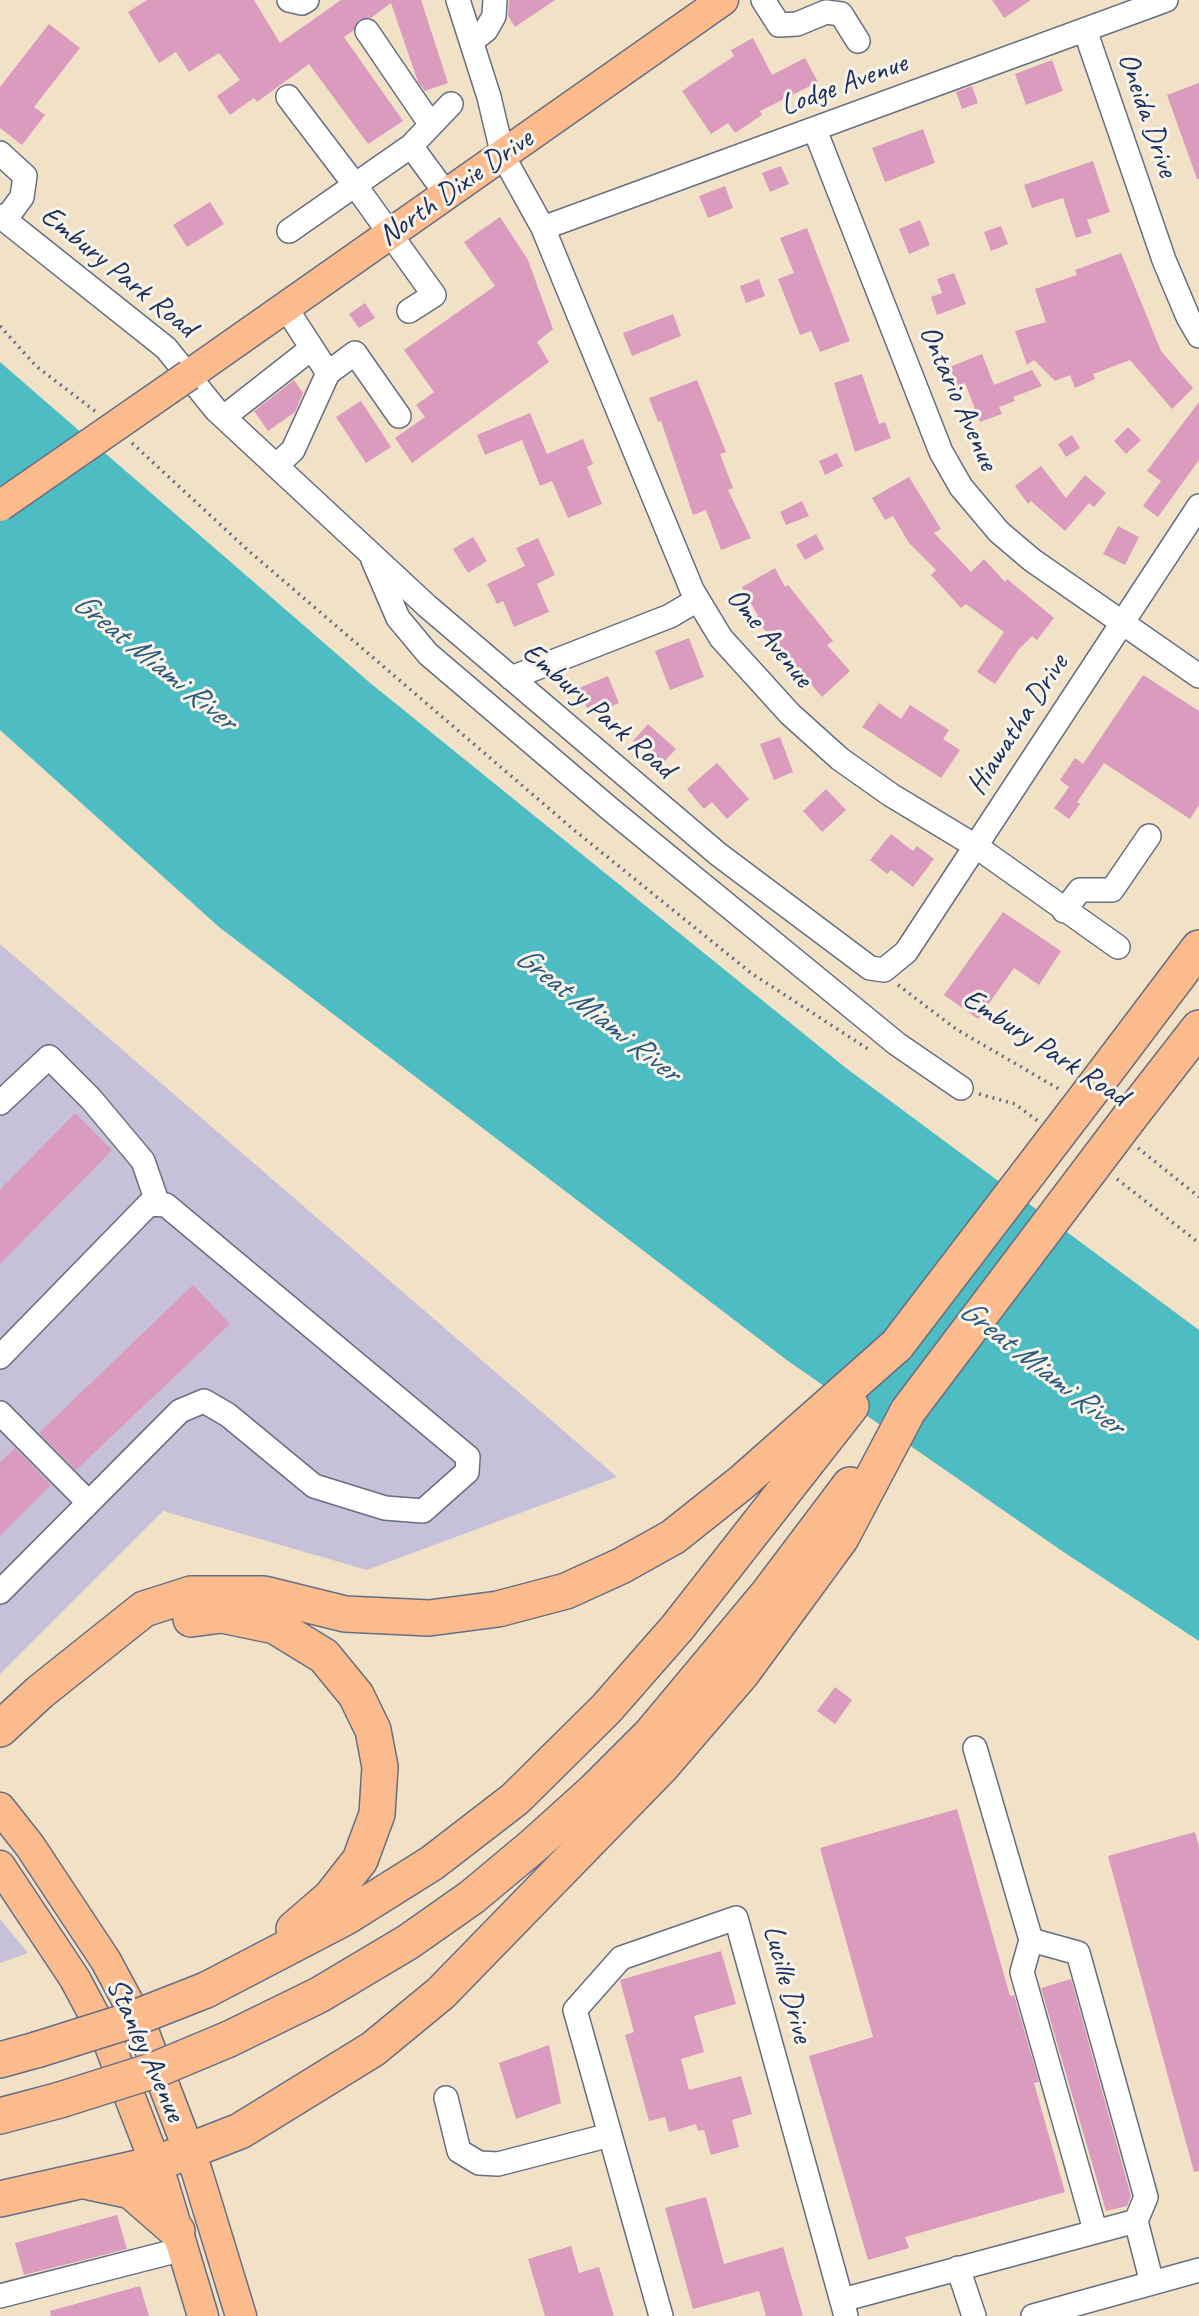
<!DOCTYPE html>
<style>
body{margin:0}
canvas{display:block;background:#f1e2c7}
</style>
<canvas width="1199" height="2316"></canvas>
<script>
const context = document.querySelector('canvas').getContext('2d');
context.lineJoin = 'round';
function fill(path, color) {
  context.fillStyle = color;
  context.fill(path, 'evenodd');
}
function toPath(rows) {
  const path = new Path2D();
  for (const r of rows) {
    path.moveTo(r[0], r[1]);
    for (let i = 2; i < r.length; i += 2) path.lineTo(r[i], r[i + 1]);
  }
  return path;
}
function stroke(path, color, width, dash) {
  context.strokeStyle = color;
  context.lineWidth = width;
  context.lineCap = dash ? 'butt' : 'round';
  context.setLineDash(dash || []);
  context.stroke(path);
}
function drawText(font, color, halo, rows, align = 'center') {
  context.font = font + ' Caveat,sans-serif';
  context.lineWidth = 6;
  context.setLineDash([]);
  context.textBaseline = 'middle';
  context.strokeStyle = halo;
  context.fillStyle = color;
  for (const [text, x, y, turn = 0] of rows) {
    context.save();
    context.translate(x, y);
    context.rotate((+turn || 0) * Math.PI / 180);
    context.textAlign = isNaN(turn) ? turn : align;
    if (halo) context.strokeText(text, 0, 0);
    context.fillText(text, 0, 0);
    context.restore();
  }
}
const industrial = toPath([
 [0,944,617,1477,367,1570,163,1511,0,1674],
 [0,1919,28,1953,0,1963]
]);
const water = toPath([
 [0,362,369,682,846,1068,1199,1330,1199,1641,1062,1551,788,1361,219,927,0,730]
]);
const building = toPath([
 [147,0,254,0,280,43,341,0,421,0,448,83,425,91,418,82,391,3,371,18,359,20,353,31,344,37,403,121,368,144,309,64,257,102,254,98,230,115,217,96,240,80,219,53,189,72,176,52,159,63,128,12],
 [509,0,555,0,515,27,508,16],
 [992,0,1031,0,1004,18],
 [49,24,80,48,34,107,45,115,22,145,0,128,0,87],
 [753,38,772,75,805,58,818,82,760,111,762,115,735,133,728,123,711,134,682,91,734,56,731,50],
 [1052,60,1063,91,1026,105,1015,74],
 [1199,83,1199,179,1197,179,1167,95],
 [972,86,978,103,962,109,956,92],
 [923,129,935,163,885,182,872,148],
 [1093,161,1110,212,1087,220,1092,233,1076,238,1063,198,1032,208,1024,185],
 [781,166,789,184,770,192,762,173],
 [725,186,733,208,708,218,699,196],
 [210,202,224,224,187,247,173,225],
 [500,217,528,260,553,329,537,342,549,362,412,463,395,438,425,417,416,405,434,392,404,350,495,286,464,242],
 [920,220,930,245,909,254,899,229],
 [1001,226,1008,244,991,251,984,232],
 [807,228,850,341,820,352,811,331,800,335,778,279,794,273,780,238],
 [1121,253,1161,351,1193,388,1172,409,1130,360,1093,374,1095,379,1075,388,1070,375,1055,381,1034,360,1027,365,1015,331,1046,322,1035,289,1077,275,1075,270],
 [954,273,966,304,937,315,931,297,942,293,937,279],
 [759,279,765,296,746,303,740,286],
 [365,303,375,318,359,328,349,314],
 [673,314,681,336,632,356,623,333],
 [982,354,994,385,1032,370,1042,386,1013,397,1015,401,999,407,1002,414,980,422,965,383,957,386,950,367],
 [862,374,879,424,885,422,891,438,855,452,834,383],
 [294,380,303,393,295,412,268,431,254,411],
 [697,380,726,452,720,454,733,488,728,490,751,538,721,550,706,510,693,515,661,421,658,422,649,398],
 [361,401,391,447,366,463,336,417],
 [1199,402,1199,460,1158,517,1143,506,1161,481,1147,471],
 [530,413,547,454,583,439,593,464,587,467,602,504,568,518,552,481,540,486,522,440,485,455,477,435],
 [1128,427,1141,440,1126,454,1114,441],
 [1072,435,1080,448,1066,457,1058,444],
 [837,453,843,466,825,475,819,461],
 [1041,466,1066,498,1085,475,1106,493,1094,507,1089,503,1065,531,1031,501,1028,504,1015,486],
 [909,477,941,529,934,533,971,572,984,559,1005,582,1007,579,1054,618,1037,640,1032,636,1019,649,995,684,977,672,1004,632,966,604,961,608,931,575,936,570,909,543,893,516,885,520,872,498],
 [802,501,809,516,786,525,780,512],
 [1118,526,1139,537,1125,565,1103,554],
 [816,534,824,549,805,560,796,545],
 [473,537,487,561,468,573,453,549],
 [538,538,555,575,537,584,549,612,514,627,503,601,497,604,487,584,525,566,516,548],
 [775,568,785,587,788,585,833,641,827,645,850,671,822,697,755,619,758,616,742,587],
 [689,638,704,677,670,690,655,651],
 [1143,675,1199,711,1199,805,1190,819,1104,763,1077,802,1080,804,1069,819,1054,808,1069,787,1060,780,1075,758,1083,764],
 [608,676,619,703,590,715,579,688],
 [879,703,901,719,910,705,949,730,943,739,960,750,941,778,862,727],
 [648,724,676,749,660,766,633,741],
 [780,737,793,772,774,780,760,744],
 [717,763,749,799,727,819,712,802,704,809,687,789],
 [826,789,846,810,822,832,803,811],
 [891,834,913,851,917,846,934,859,913,887,891,870,887,874,870,860],
 [1003,912,1061,951,1039,985,1014,968,978,1019,944,995],
 [75,1113,112,1150,0,1264,0,1190],
 [193,1285,230,1324,76,1470,39,1433],
 [15,1448,51,1485,0,1536,0,1462],
 [835,1687,852,1700,835,1724,817,1711],
 [957,1809,1010,1996,1014,1995,1039,2082,1034,2083,1065,2192,905,2237,909,2248,868,2260,809,2056,873,2037,820,1848],
 [1195,1832,1199,1848,1199,2171,1194,2172,1108,1856],
 [721,1951,736,2004,694,2016,704,2052,681,2059,689,2090,741,2076,752,2114,732,2120,739,2147,711,2155,704,2130,698,2131,696,2124,669,2132,665,2117,649,2121,625,2035,634,2032,620,1980],
 [1071,1979,1131,2196,1127,2206,1106,2211,1041,1988],
 [549,2045,561,2103,516,2119,499,2063],
 [706,2197,724,2264,783,2247,803,2316,766,2316,759,2291,693,2309,665,2208],
 [117,2215,127,2249,24,2275,15,2243],
 [571,2246,579,2273,599,2267,614,2316,545,2316,528,2259],
 [140,2286,149,2316,51,2316,50,2311]
]);
const path = toPath([
 [0,326,36,366,95,411],
 [132,443,250,552,574,830,751,973,868,1049],
 [898,985,956,1029,1059,1089],
 [979,1094,1015,1104,1038,1121],
 [1138,1148,1199,1197],
 [1117,1179,1199,1243]
]);
const minor = toPath([
 [289,0,302,3,307,0],
 [458,0,489,97,503,156,543,228,692,590,721,638,790,714,840,759,891,795,977,847,1118,947],
 [763,0,779,25,797,24,826,12,841,14,858,41],
 [1085,30,1164,260,1188,317,1199,336],
 [367,31,431,125,411,146],
 [472,41,486,30,494,16,495,0],
 [288,97,355,185,289,231],
 [431,125,451,104],
 [815,130,941,452,961,487,999,532,1032,560,1199,676],
 [0,153,25,176,22,197,5,220],
 [0,216,166,348,216,410,427,606,718,854,870,968,884,970,906,952,1199,506],
 [543,228,1166,0],
 [286,308,328,373,355,353,399,416],
 [409,311,434,295,355,185,411,146,447,195],
 [224,417,312,348],
 [278,464,293,450,328,373],
 [373,560,398,618,428,654,610,809,897,1044,961,1088],
 [511,678,670,616,697,600],
 [1064,911,1080,890,1112,890,1149,836],
 [0,1103,49,1057,91,1099,143,1161,158,1204],
 [0,1357,149,1204,166,1205,468,1457,467,1472,423,1511,385,1508,314,1486,228,1415,204,1401,180,1411,0,1592],
 [0,1413,88,1502],
 [975,1748,1031,1940],
 [446,2098,459,2151,479,2163,498,2164,610,2135],
 [1095,2230,1022,1972,1031,1940,1078,1953,1146,2197,1136,2221],
 [958,2268,974,2316],
 [0,2296,183,2249],
 [842,2300,1136,2221,1152,2283],
 [661,2316,575,2010,621,1958,736,1918,846,2316],
 [1033,2316,1199,2270]
]);
const major = toPath([
 [189,375,723,0],
 [0,1808,30,1846,106,1961,142,2028,197,2172,241,2316],
 [0,1866,75,1979,109,2043,163,2183,203,2316]
]);
const highway = toPath([
 [1091,1091,1199,948],
 [1129,1118,1199,1028],
 [191,1619,222,1615,275,1626,324,1656,356,1695,373,1730,380,1767,377,1814,360,1860,331,1897,294,1929],
 [0,1729,40,1692,144,1609,191,1594,264,1594,345,1614,429,1618,498,1609,566,1591,621,1566,673,1537,741,1483,897,1345],
 [206,1990,346,1917,432,1863,515,1799,606,1709,677,1628,851,1406],
 [229,2039,319,1995,408,1942,472,1897,533,1846,595,1790,651,1734,767,1595,850,1485],
 [0,2060,36,2050],
 [0,2116,60,2100],
 [89,2182,131,2191,177,2231],
 [0,2199,155,2164,240,2131,373,2049,441,1993,661,1767,742,1673,841,1538,908,1411]
]);
const majorBridge = toPath([
 [0,506,189,375]
]);
const highwayBridge = toPath([
 [897,1345,1091,1091],
 [908,1411,1129,1118],
 [36,2050,122,2023,206,1990],
 [60,2100,155,2070,229,2039]
]);
const streetNames = [
 ["Lodge Avenue",844,85,-20],
 ["Oneida Drive",1147,115,71],
 ["North Dixie Drive",456,188,-35],
 ["Embury Park Road",118,272,39],
 ["Ontario Avenue",958,398,66],
 ["Ome Avenue",769,638,51],
 ["Embury Park Road",598,711,41],
 ["Hiawatha Drive",1018,725,-57],
 ["Embury Park Road",1045,1048,33],
 ["Lucille Drive",787,1984,75],
 ["Stanley Avenue",145,2050,66]
];
const waterNames = [
 ["Great Miami River",154,662,39],
 ["Great Miami River",597,1015,38],
 ["Great Miami River",1041,1368,38]
];
fill(industrial, '#c7c0d9');
fill(water, '#4dbcc3');
fill(building, '#da9bbf');
stroke(minor, '#666e83', 26);
stroke(major, '#666e83', 33);
stroke(highway, '#666e83', 38);
stroke(path, '#666e83', 3.5, [2, 5]);
stroke(minor, '#fff', 23);
stroke(major, '#fbbb8d', 30);
stroke(highway, '#fbbb8d', 35);
stroke(majorBridge, '#666e83', 33, []);
stroke(highwayBridge, '#666e83', 38, []);
stroke(majorBridge, '#fbbb8d', 30);
stroke(highwayBridge, '#fbbb8d', 35);
drawText('30px', '#1b2f5e', '#f7f3e8', streetNames);
drawText('italic 32px', '#2a597c', '#f7f3e8', waterNames);
</script>
